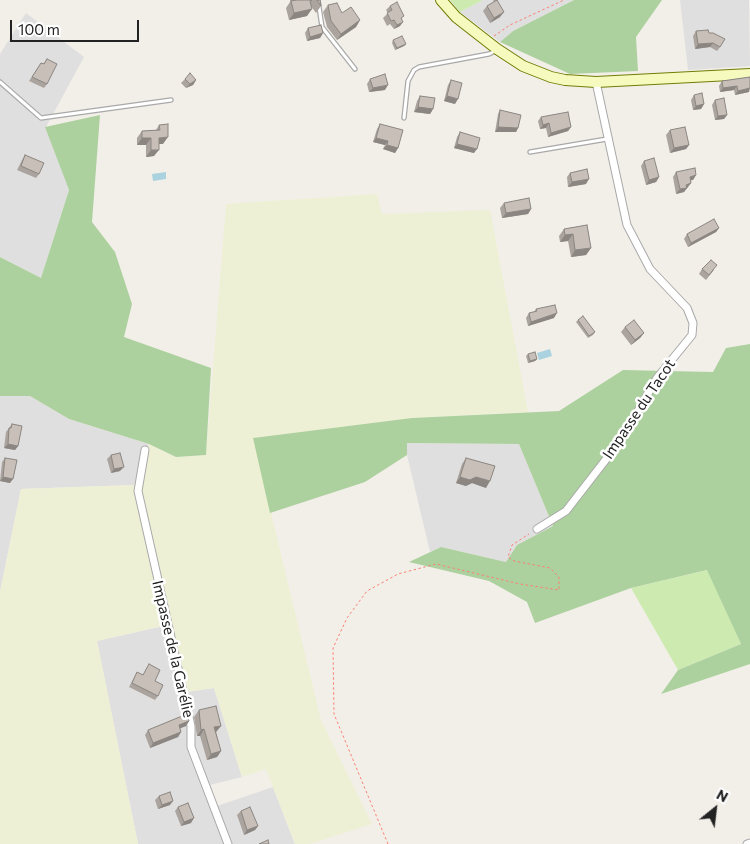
<!DOCTYPE html>
<meta charset="utf-8">
<style>
body{margin:0}
#map{position:relative;width:750px;height:844px;overflow:hidden;background:#f2efe9;font-family:Commissioner,sans-serif}
canvas{display:block}
.north{position:absolute;left:690px;top:784px;width:50px;height:50px;-webkit-text-stroke:4px #fff;paint-order:stroke;rotate:29deg;font-size:14px;font-weight:700;line-height:20px;text-align:center;color:#222}
.north::after{content:'';display:block;margin:auto;width:18px;height:22px;background:#222;clip-path:polygon(50% 0,100% 100%,50% 72%,0 100%)}
.scale{position:absolute;left:10px;top:20px;width:129px;height:22px;box-sizing:border-box;border:2px solid #222;border-top:0;padding-left:6px;font-size:15px;line-height:18px;white-space:nowrap;color:#222;-webkit-text-stroke:4px #fff;paint-order:stroke}
</style>
<div id="map">
<canvas width="750" height="844"></canvas>
<div class="north">N</div>
<div class="scale">100 m</div>
</div>
<script>
const context = document.querySelector('canvas').getContext('2d');
context.lineJoin = 'round';
function fill(path, color) {
  context.fillStyle = color;
  context.fill(path, 'evenodd');
}
function toPath(rows) {
  const path = new Path2D();
  for (const r of rows) {
    path.moveTo(r[0], r[1]);
    for (let i = 2; i < r.length; i += 2) path.lineTo(r[i], r[i + 1]);
  }
  return path;
}
function stroke(path, color, width, dash) {
  context.strokeStyle = color;
  context.lineWidth = width;
  context.lineCap = dash ? 'butt' : 'round';
  context.setLineDash(dash || []);
  context.stroke(path);
}
function drawText(font, color, halo, rows, align = 'center') {
  context.font = font + ' Commissioner,sans-serif';
  context.lineWidth = 5;
  context.setLineDash([]);
  context.textBaseline = 'middle';
  context.strokeStyle = halo;
  context.fillStyle = color;
  for (const [text, x, y, turn = 0] of rows) {
    context.save();
    context.translate(x, y);
    context.rotate((+turn || 0) * Math.PI / 180);
    context.textAlign = isNaN(turn) ? turn : align;
    if (halo) context.strokeText(text, 0, 0);
    context.fillText(text, 0, 0);
    context.restore();
  }
}
const residential = toPath([
 [483,0,574,0,513,31,500,42,460,12],
 [680,0,749,0,750,66,688,70],
 [26,13,84,57,46,127,69,190,41,278,0,257,0,54],
 [0,396,30,396,69,419,149,444,134,485,21,489,0,592],
 [407,443,519,444,553,526,517,545,506,562,441,547,430,552,407,455],
 [172,624,186,692,214,688,242,777,210,785,217,806,273,787,295,844,138,844,97,641]
]);
const farmland = toPath([
 [377,194,382,214,490,210,528,412,412,418,253,438,321,720,372,824,310,844,295,844,266,769,242,777,214,688,186,692,171,624,97,641,138,844,0,844,0,592,21,489,134,485,149,444,176,457,206,455,226,204]
]);
const grass = toPath([
 [450,0,483,0,460,12],
 [708,570,741,644,678,670,631,588]
]);
const forest = toPath([
 [574,0,662,0,636,37,638,71,570,74,500,42,513,31],
 [100,115,92,222,115,252,132,304,124,337,211,368,206,455,176,457,149,444,69,419,30,396,0,396,0,257,41,278,69,190,45,127],
 [750,344,750,664,661,694,678,670,741,644,707,570,631,588,535,623,527,602,489,581,409,562,441,547,506,562,517,545,553,526,519,444,407,443,407,455,365,482,270,513,253,438,412,418,559,411,623,370,713,372,726,348]
]);
const water = toPath([
 [166,172,166,179,153,181,152,174],
 [550,349,552,356,539,360,537,353]
]);
const path = toPath([
 [494,36,510,25,564,0],
 [388,844,334,714,333,648,347,618,367,591,398,574,436,564,520,584,559,590,559,577,550,568,514,561,508,557,512,545,529,534]
]);
const lane = toPath([
 [318,0,322,27,355,69],
 [0,82,41,118,171,100],
 [404,118,408,81,414,70,419,67,489,54,495,51],
 [530,152,607,139]
]);
const street = toPath([
 [145,450,138,491,191,726,191,747,228,844],
 [537,529,566,511,621,440,657,378,692,335,693,323,687,308,650,269,627,225,596,82],
 [747,844,750,843]
]);
const secondary = toPath([
 [441,0,456,17,497,49,523,66,551,77,565,80,596,82,750,74]
]);
const wall = toPath([
 [290,0,320,0,321,6,316,13,311,6,307,16,289,20,286,8,290,2],
 [493,0,498,0,497,0,500,17,490,23,483,11,487,6,494,2],
 [328,5,342,13,360,20,356,27,337,40,327,27,323,12],
 [390,6,402,19,400,26,394,29,390,24,387,26,383,18,388,13,386,10],
 [308,28,323,33,320,38,307,41,305,33],
 [696,31,709,33,720,47,717,51,710,47,695,49,693,36],
 [393,40,406,44,404,46,395,50,392,43],
 [47,59,47,84,44,88,29,81,41,63,43,64],
 [750,77,749,92,735,95,734,90,720,92,719,86,722,81],
 [185,79,196,80,193,85,186,88,181,83],
 [370,79,385,90,369,92,367,84],
 [451,80,455,104,444,101,448,85],
 [694,95,704,104,701,109,693,110,691,100],
 [420,96,433,109,430,114,414,112,417,101],
 [715,100,727,115,724,119,715,120,712,105],
 [500,110,518,128,516,132,495,132,498,114],
 [541,117,571,127,568,131,548,137,546,128,540,129,538,121],
 [380,124,398,148,395,153,383,149,385,145,373,142,377,129],
 [159,125,163,144,159,144,154,156,146,157,146,145,137,145,137,138,142,131,156,130],
 [670,130,689,145,686,149,670,153,666,135],
 [460,132,474,153,454,148,457,137],
 [25,155,39,174,36,178,17,170,22,160],
 [644,161,659,177,656,182,646,185,641,166],
 [676,172,696,175,693,180,690,180,691,183,684,192,676,194,673,177],
 [570,173,586,184,568,187,567,177],
 [504,203,531,209,528,214,502,218,500,208],
 [587,225,591,248,586,255,571,257,568,241,560,242,559,236,564,229],
 [719,228,716,232,688,247,684,239,687,234],
 [702,269,714,270,706,280,699,274],
 [536,309,554,318,528,326,526,318,529,313,534,312],
 [578,320,595,332,593,335,588,338,576,322],
 [625,327,644,333,640,338,631,345,621,332],
 [528,354,537,359,535,361,528,363,526,356],
 [12,424,18,446,15,450,4,448,6,432],
 [111,455,120,471,111,473,107,459],
 [5,458,10,483,0,481,2,462],
 [466,458,486,488,472,483,466,486,456,483,462,464],
 [149,664,155,681,158,696,155,700,129,687,137,672,143,675],
 [199,710,221,726,216,732,221,751,217,757,207,760,200,736,197,736,194,717],
 [189,721,186,726,180,728,181,732,178,737,150,748,145,735,148,730],
 [159,796,170,805,158,809,155,800],
 [178,807,191,823,181,826,175,811],
 [241,811,258,826,255,830,244,835,237,815]
]);
const shadedWall = toPath([
 [312,9,307,16,289,20,294,13],
 [504,12,500,17,490,23,494,18],
 [360,20,356,27,337,40,341,34],
 [403,22,400,26,394,29,397,25],
 [323,33,320,38,307,41,310,37],
 [713,43,710,47,695,49,698,44],
 [406,44,404,46,395,50,397,48],
 [196,80,193,85,186,88,190,84],
 [388,85,385,90,369,92,373,88],
 [737,86,734,90,720,92,723,88],
 [750,88,749,92,735,95,738,91],
 [447,96,458,99,455,104,444,101],
 [704,104,701,109,693,110,696,106],
 [418,107,433,109,430,114,414,112],
 [727,115,724,119,715,120,718,116],
 [549,123,546,128,540,129,543,125],
 [498,127,518,128,516,132,495,132],
 [571,127,568,131,548,137,551,133],
 [168,137,163,144,154,144,159,138],
 [142,138,151,138,146,145,137,145],
 [376,138,388,141,385,145,373,142],
 [457,144,477,149,474,153,454,148],
 [387,145,398,148,395,153,383,149],
 [689,145,686,149,670,153,674,148],
 [151,150,159,150,154,156,146,157],
 [696,175,693,180,686,181,690,177],
 [659,177,656,182,646,185,649,180],
 [589,179,586,184,568,187,572,182],
 [691,183,684,192,676,194,680,189,686,185],
 [531,209,528,214,502,218,506,213],
 [719,228,716,232,688,247,691,243],
 [573,234,568,241,560,242,565,235],
 [591,248,586,255,571,257,575,250],
 [557,313,554,318,528,326,531,322],
 [644,333,640,338,631,345,635,340],
 [537,359,535,361,528,363,530,361],
 [8,444,18,446,15,450,4,448],
 [124,467,120,471,111,473,114,469],
 [3,477,13,479,10,483,0,481],
 [460,477,476,477,490,481,486,488,472,483,466,486,456,483],
 [189,721,186,726,176,730,179,725],
 [221,726,216,732,210,733,214,727],
 [204,729,200,736,197,736,201,730],
 [181,732,178,737,150,748,153,743],
 [221,751,217,757,207,760,211,754],
 [173,801,170,805,158,809,162,805],
 [194,818,191,823,181,826,184,822],
 [258,826,255,830,244,835,247,830]
]);
const building = toPath([
 [296,0,312,0,310,1,312,9,294,13,291,1,296,0],
 [317,0,320,0,321,6,317,0],
 [497,0,504,12,494,18,487,6,497,0],
 [397,2,404,16,401,18,403,22,397,25,394,20,391,21,387,13,392,10,390,6,397,2],
 [337,3,342,13,351,7,360,20,341,34,331,21,328,5,337,3],
 [321,25,323,33,310,37,308,28,321,25],
 [708,30,709,33,713,33,725,39,720,47,713,43,698,44,696,31,708,30],
 [402,36,406,44,397,48,393,40,402,36],
 [47,59,57,64,47,84,32,77,41,63,44,64,47,59],
 [190,73,196,80,190,84,185,79,190,73],
 [385,74,388,85,373,88,370,79,385,74],
 [750,77,750,88,738,91,737,86,723,88,722,81,750,77],
 [451,80,462,83,458,99,447,96,451,80],
 [702,93,704,104,696,106,694,95,702,93],
 [420,96,435,98,433,109,418,107,420,96],
 [724,98,727,115,718,116,715,100,724,98],
 [500,110,521,115,518,128,498,127,500,110],
 [568,112,571,127,551,133,549,123,543,125,541,117,568,112],
 [168,124,168,137,159,138,159,150,151,150,151,138,142,138,142,131,160,130,159,125,168,124],
 [380,124,403,130,398,148,387,145,388,141,376,138,380,124],
 [685,127,689,145,674,148,670,130,685,127],
 [460,132,480,138,477,149,457,144,460,132],
 [25,155,44,163,39,174,21,166,25,155],
 [654,158,659,177,649,180,644,161,654,158],
 [695,168,696,175,690,177,691,183,686,185,687,188,680,189,676,172,695,168],
 [587,169,589,179,572,182,570,173,587,169],
 [529,198,531,209,506,213,504,203,529,198],
 [714,219,719,228,691,243,687,234,714,219],
 [587,225,591,248,575,250,573,234,565,235,564,229,587,225],
 [711,260,717,265,709,275,702,269,711,260],
 [555,305,557,313,531,322,529,313,537,311,536,309,555,305],
 [583,316,595,332,589,336,578,320,583,316],
 [634,320,644,333,635,340,625,327,634,320],
 [535,352,537,359,530,361,528,354,535,352],
 [12,424,22,426,18,446,8,444,9,428,11,428,12,424],
 [120,453,124,467,114,469,111,455,120,453],
 [5,458,17,460,13,479,3,477,5,458],
 [466,458,495,466,490,481,476,477,470,480,460,477,466,458],
 [149,664,160,670,155,681,163,685,158,696,132,683,137,672,143,675,149,664],
 [216,706,221,726,214,727,221,751,211,754,204,729,201,730,199,710,216,706],
 [187,714,189,721,179,725,181,732,153,743,148,730,187,714],
 [170,792,173,801,162,805,159,796,170,792],
 [188,803,194,818,184,822,178,807,188,803],
 [250,807,258,826,247,830,241,811,250,807],
 [268,840,269,844,259,844,268,840]
]);
const streetNames = [
 ["Impasse du Tacot",639,409,-56],
 ["Impasse de la Garélie",173,649,77]
];
fill(residential, '#e0dfdf');
fill(farmland, '#eef0d5');
fill(grass, '#cdebb0');
fill(forest, '#add19e');
fill(water, '#aad3df');
stroke(lane, '#a9a9a9', 5.5);
stroke(street, '#a9a9a9', 9);
stroke(secondary, '#707d05', 12);
stroke(path, '#fa8072', 1, [2.5, 2.5]);
stroke(lane, '#fff', 3);
stroke(street, '#fff', 7);
stroke(secondary, '#f7fabf', 10);
fill(wall, '#aba49e');
fill(shadedWall, '#8b8681');
fill(building, '#c7bfb8');
stroke(building, '#8b8681', 1);
drawText('15px', '#222', '#fff', streetNames);
</script>
